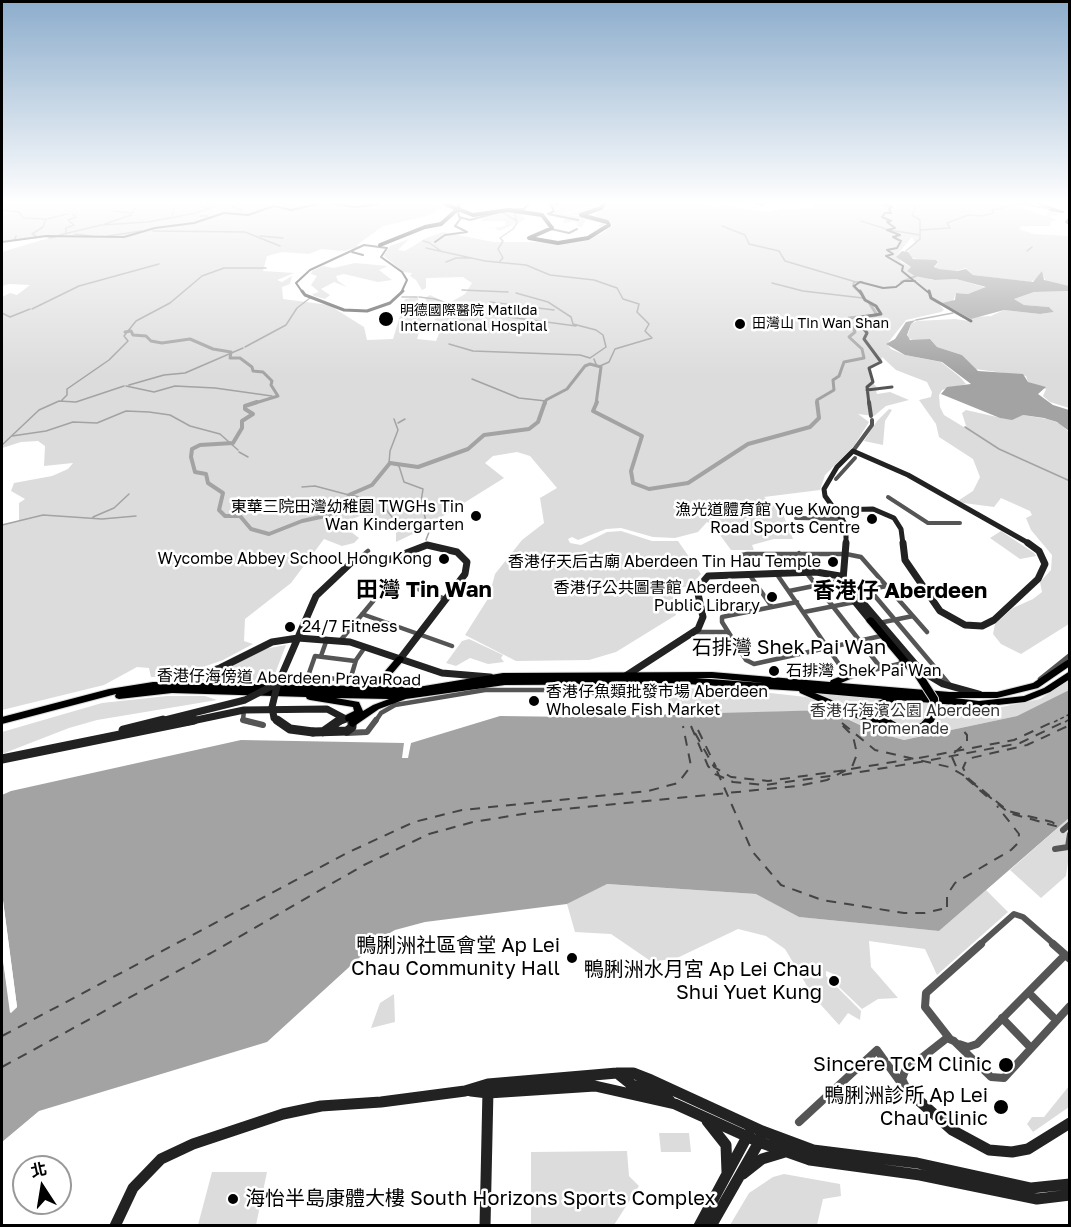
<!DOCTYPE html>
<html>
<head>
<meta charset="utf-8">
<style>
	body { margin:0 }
	#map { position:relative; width:1071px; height:1227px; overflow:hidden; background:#fff; font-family:"Golos Text","Noto Sans TC",sans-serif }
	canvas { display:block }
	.frame { position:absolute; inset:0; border:3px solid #000; pointer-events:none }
	.north { position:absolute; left:12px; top:1155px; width:60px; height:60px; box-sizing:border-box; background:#fff; border:2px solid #999; border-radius:50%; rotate:348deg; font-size:16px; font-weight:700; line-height:24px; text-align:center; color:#000 }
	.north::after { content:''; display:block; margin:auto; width:21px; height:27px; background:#000; clip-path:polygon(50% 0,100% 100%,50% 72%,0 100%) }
</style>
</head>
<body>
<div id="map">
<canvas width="1071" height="1227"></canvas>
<div class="frame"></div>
<div class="north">北</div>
</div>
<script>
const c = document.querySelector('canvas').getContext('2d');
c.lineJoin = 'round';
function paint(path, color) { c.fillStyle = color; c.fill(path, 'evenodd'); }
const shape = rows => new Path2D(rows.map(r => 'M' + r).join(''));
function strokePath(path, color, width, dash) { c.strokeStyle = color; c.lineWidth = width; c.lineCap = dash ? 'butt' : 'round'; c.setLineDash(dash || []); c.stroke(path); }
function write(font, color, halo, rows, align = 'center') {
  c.font = font + ' "Golos Text","Noto Sans TC",sans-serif'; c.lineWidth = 5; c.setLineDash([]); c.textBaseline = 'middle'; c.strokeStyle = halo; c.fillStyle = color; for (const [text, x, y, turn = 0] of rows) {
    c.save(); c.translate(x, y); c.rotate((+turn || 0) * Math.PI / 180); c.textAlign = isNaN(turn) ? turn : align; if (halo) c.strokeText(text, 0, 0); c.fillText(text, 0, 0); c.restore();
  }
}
paint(shape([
	[2,204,426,204,444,206,427,216,383,226,357,245,359,247,344,251,321,249,309,254,282,252,267,256,263,271,294,273,277,280,282,282,292,276,290,284,282,287,283,299,329,305,364,327,367,340,393,339,405,299,418,297,422,324,417,339,436,341,442,326,434,319,440,317,427,317,431,311,425,298,430,295,457,308,451,302,465,294,472,283,463,277,426,278,426,288,422,290,416,280,410,276,412,273,403,272,384,256,390,246,409,239,398,250,405,251,426,238,443,232,493,242,577,242,601,234,613,225,594,215,607,204,700,204,715,208,733,205,734,207,768,212,783,208,795,210,815,207,813,204,1009,204,1046,216,1049,210,1062,213,1049,211,1059,215,1049,216,1057,220,1051,221,1050,226,1022,226,1019,229,1034,234,1069,236,1069,286,1046,282,1041,271,1041,275,1031,282,973,275,966,268,955,271,938,269,935,267,938,263,937,260,923,260,909,257,908,252,915,242,912,237,897,255,901,262,912,268,907,271,932,280,956,279,987,288,968,294,956,293,953,301,939,304,944,310,941,312,906,320,887,344,891,349,905,355,941,362,960,377,966,384,942,390,939,395,940,407,944,415,967,429,962,413,966,410,1006,419,1023,415,1047,419,1059,423,1069,432,1069,624,1021,654,1001,644,993,634,995,624,1013,608,1033,599,1042,592,1040,582,1051,570,1052,555,1031,530,1026,518,1032,515,1030,511,1001,498,994,507,956,502,973,491,980,477,973,459,939,437,936,424,919,400,931,397,932,392,927,382,896,370,882,357,881,363,870,369,873,383,879,390,876,391,877,394,890,392,909,400,886,406,874,416,858,414,869,422,854,446,825,475,820,490,764,497,783,514,793,539,774,539,752,545,754,550,731,550,712,524,707,522,698,532,675,538,653,537,621,528,606,529,578,540,572,537,568,539,570,543,581,545,607,532,621,531,652,541,678,541,701,574,689,587,671,587,676,615,616,652,589,660,516,661,465,635,489,597,495,574,522,540,544,523,540,498,557,488,530,456,517,452,493,456,485,463,504,478,419,531,396,542,396,526,384,519,362,515,341,524,359,538,354,543,342,546,324,539,291,583,245,619,244,641,253,644,223,660,189,672,154,677,151,677,149,668,137,667,104,685,2,710,2,525,19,521,19,503,25,499,11,491,14,483,52,476,68,469,73,463,44,466,45,446,38,441,21,442,2,448,2,297,10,293,17,295,30,285,9,284,2,286,2,252,52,237,2,242],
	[560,204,594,205,563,213,568,214,601,204,578,215,568,215,579,216,605,222,605,224,598,227,602,222,586,220,582,227,579,227,575,221,563,223,565,219,549,215,560,208,572,207,564,206,555,209,555,205],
	[503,211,521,213,525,220,499,231,495,228,506,225,505,221,481,221,483,217],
	[355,263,388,266,379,270,392,280,378,282,344,274,336,276,338,281,347,287,334,282,321,289,330,295,325,299,314,296,312,294,319,292,311,285,317,276,311,274,312,271,323,266,333,268],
	[1069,291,1069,408,1050,402,1043,396,1046,389,1028,382,1026,376,975,369,962,355,937,347,930,339,916,341,907,338,911,324,917,321,955,319,969,321,974,317,991,316,1004,310,1040,314,1054,312,1049,307,1024,305,1014,299,1034,292],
	[889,409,892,410,885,421,883,445,864,441,877,421],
	[1001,531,1034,553,1036,556,1020,559,990,538],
	[469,639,503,655,501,658,504,662,488,664,470,658,456,666,446,663,462,641],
	[286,645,273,679,267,683,190,680,264,649],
	[1070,679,1069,690,1017,716,904,740,875,732,829,710,679,715,677,710,671,710,666,688,734,689,806,697,817,701,822,696,815,693,927,702,987,710,1040,699],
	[167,696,205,696,217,700,97,720,69,728,2,754,2,732,102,703],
	[1069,818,1069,855,1066,876,1041,898,1010,870],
	[606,884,757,894,799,917,939,931,986,890,1008,912,937,975,925,949,869,941,871,967,898,998,878,999,862,1009,839,987,841,977,826,971,826,976,861,1011,860,1020,848,1013,839,1025,813,996,785,949,766,936,738,929,677,958,652,962,611,934,575,932,567,904],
	[394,994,395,1022,371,1028,380,1003],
	[1069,1086,1069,1107,1033,1132,1027,1124,1032,1117,1044,1117],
	[659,1133,689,1133,691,1152,661,1152],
	[627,1151,629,1176,639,1186,614,1225,531,1225,531,1152],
	[212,1172,267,1172,256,1225,198,1225],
	[784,1174,840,1184,841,1196,823,1199,817,1225,730,1225,749,1193,773,1177]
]), '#dcdcdc');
paint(shape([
	[902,251,908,252,913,259,936,260,938,262,934,267,939,269,957,271,966,269,973,275,1033,282,1042,271,1044,280,1069,286,1069,291,1034,292,1014,299,1024,305,1049,307,1054,312,1040,314,1004,310,971,319,942,303,955,300,956,293,968,294,986,287,956,279,935,280,915,276,907,271,911,267,896,257],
	[916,320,911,324,907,335,910,340,930,339,937,347,962,355,978,371,1023,374,1028,382,1046,387,1038,394,1053,405,1069,410,1069,431,1057,422,1044,418,1023,415,1012,420,1000,418,941,394,947,387,971,384,942,362,905,355,886,344,895,339,906,322],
	[1069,690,1069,818,939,931,799,917,756,894,607,884,567,904,425,922,395,930,381,938,267,1042,39,1111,2,1142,2,953,10,1013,17,1007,2,893,2,795,11,791,241,740,404,743,402,758,408,758,411,743,500,716,575,717,828,710,875,732,904,740,1017,716]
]), '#a3a3a3');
paint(shape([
	[2,893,17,1007,11,1013,2,953,2,950,4,953,12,1010,14,1007,2,915]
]), '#fff');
strokePath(shape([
	[197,204,206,208],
	[226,204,241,210],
	[2,210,19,212,23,218,46,219,43,227,32,234,36,236],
	[113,211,132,213],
	[503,213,517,221],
	[172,215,175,204],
	[200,216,207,216],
	[47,219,67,214],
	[861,221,886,229],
	[105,224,131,215,138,204],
	[722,226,745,235,749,244,779,251,785,261,856,282],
	[513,229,517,223,515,213],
	[890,230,920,235],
	[920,230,950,228,947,223,968,215,983,216,993,213,992,210,1010,206,1023,204,1049,209],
	[153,231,245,232,280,246],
	[66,234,66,228,74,225,68,220,76,217,72,213],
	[75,234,91,236],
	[60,235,101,225,148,222,196,213,222,204],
	[108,236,141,231],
	[260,236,283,238],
	[49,238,55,237],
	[15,239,16,236],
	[423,241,430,243],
	[431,244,441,251],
	[426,248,485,261,526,265,550,275,594,280,617,288,623,299,639,304,637,312,649,324,645,331,652,338,615,349,609,362,600,366],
	[906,251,920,239,920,220,912,215,916,204],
	[1027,251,1032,247],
	[500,261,503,258,498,249,503,241,500,238,513,229],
	[446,262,456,258,472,258],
	[263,268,266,268],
	[772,283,803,291,863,298],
	[462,290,508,292],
	[402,297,417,297],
	[419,297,435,299,472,312,576,326],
	[490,302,554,310],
	[32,309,79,286,159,264],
	[2,313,10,317,30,309],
	[916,320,953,313],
	[449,344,473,351,580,355,590,358,606,347,603,335,596,330,573,324,571,317,548,302,516,293],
	[245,347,286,325,297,308,310,298],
	[594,359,596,364],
	[472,379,519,398,546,401],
	[129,385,164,375,185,373,243,348],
	[126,386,154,392,175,386,215,388,272,396],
	[62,400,67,395,67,389,109,360,128,341,124,336,136,321,170,303,202,276,224,268,262,268],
	[394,419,398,430,390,451,389,463,399,466,404,482,423,489,421,502,429,532,426,540],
	[398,423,405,419],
	[965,427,999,449,1070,481],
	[12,436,46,431,73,422,97,423,126,411,149,412,170,415,190,426,220,434,238,450],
	[2,445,39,410,59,401,76,402,124,386],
	[239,452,248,457],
	[302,487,315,486,349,495],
	[351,495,380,502,392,517,403,523,427,524],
	[93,517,114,508,129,494],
	[2,525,43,515,102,519,136,516]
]), '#a3a3a3', 1.5);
strokePath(shape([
	[901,282,916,276],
	[860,293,853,286,854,282,862,282]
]), '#a3a3a3', 2);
strokePath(shape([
	[859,291,862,294],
	[125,332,131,331,133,335,146,336,151,341,162,343,190,339,213,349,231,352,230,358,240,358,252,367,253,371,263,372,272,381,271,385,278,396,252,404],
	[545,404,546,400,567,389,585,366,590,364,601,367,596,404],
	[817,404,817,400,834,390,833,380,839,376,844,362,864,358,862,349,849,337,855,332,849,318,877,315,870,304]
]), '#a3a3a3', 3);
strokePath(shape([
	[257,402,245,406,245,409,253,414,242,421,242,428,233,443,200,445,192,449,191,457,195,472,206,474,208,483,223,493,219,510,225,516,240,516,251,529,269,534,302,521,339,513,346,508,349,495,372,485,390,463,418,467,468,449,484,435,529,429,538,422,545,402],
	[597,402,593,411,642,436,631,471,633,483,649,489,688,483,748,444,810,427,819,418,817,402]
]), '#a3a3a3', 4);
strokePath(shape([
	[1054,722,1070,714],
	[1065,722,1070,719]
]), '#444', 1.5, [4, 3]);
strokePath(shape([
	[842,723,875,750,949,767,963,775,1009,813,1059,827,1052,822,1008,811,969,779,963,768,967,759,1027,745,1070,725],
	[691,726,708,766,715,774,733,782,765,785,837,775],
	[698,730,716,767],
	[695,733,714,767,731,777,768,781,846,770],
	[954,753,967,742,967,735,961,728],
	[952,757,958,771],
	[919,758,1014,740,1057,720],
	[931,760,1020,743,1068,720],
	[851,769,911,759],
	[717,771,752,851,781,885,822,900,904,913,925,913,942,909],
	[842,775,926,761],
	[966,778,992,801],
	[947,907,947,895,955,883,1011,850,1018,843,1019,834,997,806],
	[2,1036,347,853,414,822,462,810,648,791,678,783,691,766,683,726],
	[2,1067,211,953,364,865,429,834,473,822,535,812,798,786,827,780,852,767,857,754,853,736,839,722]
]), '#444', 2, [10, 8]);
const primary = shape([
	[870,617,873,618,916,669,917,671,916,673,910,673,867,622,866,620,870,617],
	[400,656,403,657,404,659,403,661,386,681,374,686,418,687,503,673,712,672,830,682,831,680,852,672,855,673,856,675,855,677,841,683,950,692,997,692,1033,683,1070,658,1070,666,1038,688,997,698,955,698,979,701,1024,696,1044,688,1070,671,1070,679,1050,692,1025,702,979,707,897,700,896,701,884,705,882,709,888,718,902,726,913,726,921,723,928,715,931,714,934,715,935,718,934,721,927,729,913,734,888,732,800,693,799,691,687,684,505,685,406,699,379,709,353,727,350,726,349,723,349,721,346,721,345,718,346,715,354,711,353,707,310,700,307,699,306,697,172,693,119,699,116,698,115,696,116,694,2,724,2,717,109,689,153,682,360,686,361,684,380,677,397,657,400,656],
	[696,678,712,678,764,683,696,678],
	[815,693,883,699,878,701,874,709,880,720,815,693],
	[336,698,389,699,373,705,363,711,359,702,336,698]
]);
strokePath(primary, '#dbdbdb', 2);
strokePath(shape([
	[332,204,357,207,379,204],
	[759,204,763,205],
	[882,204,892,207,889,209,891,213,885,213,882,217,891,221,887,222,895,228,887,230,900,235,893,237,901,241,897,248,887,250,893,254,886,256,903,266,902,271,929,293],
	[1039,204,1063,212,1050,210],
	[458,205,461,204],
	[458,208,459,217,470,220,499,212],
	[502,210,524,209,529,204],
	[548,214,578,220],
	[548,214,554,211,551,205,558,204],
	[1070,217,1066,222,1070,224],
	[551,229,569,233,577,229],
	[2,242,46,236,124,237,155,228,194,223,224,213,248,215,274,206,291,210,318,204],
	[435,242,445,235,467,232,455,226,461,218],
	[352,252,363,255],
	[303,293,296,283,310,270,364,245,387,248,381,257,402,272,407,280,401,293],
	[861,293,854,286,860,282,883,288,896,287,904,281,915,281]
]), '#555', 2);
strokePath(shape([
	[302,291,305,295,344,310,367,311,390,303,403,291],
	[860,291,865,300,876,306,881,314,856,318,867,333,864,339,881,362,869,368,873,382,867,387,869,404],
	[929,291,931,298,971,321],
	[867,390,892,387]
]), '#555', 3);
strokePath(shape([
	[869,402,871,416],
	[853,451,872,425,872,420],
	[836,479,855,458],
	[888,497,928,523,960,523],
	[796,518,843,519]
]), '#555', 4);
strokePath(shape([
	[799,553,806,572,881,668],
	[360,558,368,551],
	[743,563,742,555,747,554,846,554,861,557,927,632],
	[776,573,843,670,852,675,903,663,901,661],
	[749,574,772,607],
	[409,586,446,599],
	[869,589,949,684],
	[789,591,839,581],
	[854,592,887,586],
	[797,602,722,617,722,622,746,660,754,664,881,636],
	[804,612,855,602],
	[362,614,452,646],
	[879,623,913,616],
	[695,632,728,632],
	[340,641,374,600],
	[321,656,327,639],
	[355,661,315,656,307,679,377,678],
	[351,677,356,660,365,647],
	[1040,679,1070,655],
	[244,710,243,720,249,722],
	[375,722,381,713,395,705,485,690,586,690,593,693]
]), '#555', 4.5);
strokePath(shape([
	[243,720,263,725],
	[347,733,367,732,376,720],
	[1063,830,1070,824],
	[1055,849,1068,847,1070,834],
	[979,945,1014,914,1023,917,1055,945]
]), '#555', 6);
strokePath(shape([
	[1053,944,1070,959],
	[1032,996,1053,1017],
	[1002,1018,1031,1048],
	[950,1039,925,1007,926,993,981,944],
	[959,1044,968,1047,977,1044,1065,955],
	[908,1091,902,1079,905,1071,947,1038,954,1041,991,1077,1004,1078,1070,1006],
	[799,1122,877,1050,903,1086]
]), '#555', 8);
strokePath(shape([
	[445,204,473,215,508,210,542,215,552,228,529,238,558,243,588,238,609,225,607,222,581,215,601,208,604,204],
	[380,245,425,227,441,224,459,208]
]), '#222', 4);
strokePath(shape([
	[837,510,873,509,894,518,901,529,903,544],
	[846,544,846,525,825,496,824,489,837,467,853,451,908,475,1030,544]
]), '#222', 5);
strokePath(shape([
	[903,543,905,560,940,611,965,625,982,626,994,620,1038,579,1045,564,1039,551,1028,543],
	[843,580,846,543],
	[839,582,870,620],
	[624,677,698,629,703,617,697,589,708,576,816,572,840,576,916,665,928,675,943,684,979,694],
	[161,685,220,668,272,642,298,638,350,642,442,673,490,677],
	[277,686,316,596,354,560,383,562,427,545,457,552,467,562,465,574,400,659],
	[187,722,244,710,327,709,344,718],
	[338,722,349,718,353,722]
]), '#222', 7);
strokePath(shape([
	[313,732,347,731,352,727,352,720],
	[323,732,340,720],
	[2,759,194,720]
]), '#222', 9);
strokePath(shape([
	[617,1073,632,1085,652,1090,670,1101],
	[471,1091,488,1093,595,1086,675,1104,759,1142,810,1160,920,1175,1037,1199,1070,1195],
	[908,1091,952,1130,989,1150,1012,1152,1028,1149,1070,1123],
	[707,1121,726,1145,727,1172],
	[743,1174,762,1159,785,1152],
	[115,1226,133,1188,161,1159,193,1144,283,1114,321,1106,381,1102,465,1091,488,1084,617,1073,633,1073,651,1080,762,1131,813,1150,917,1163,1031,1188,1070,1184],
	[485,1226,488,1090],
	[699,1226,749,1133],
	[711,1226,759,1142,762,1131]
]), '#222', 11);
paint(primary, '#000');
const primaryBridge = shape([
	[916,671,934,699,935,709,931,718]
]);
strokePath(primaryBridge, '#dbdbdb', 10, []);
strokePath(shape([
	[277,686,272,707,274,718,279,722],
	[157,722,245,700,272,686]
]), '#222', 7);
strokePath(shape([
	[277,720,290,729,313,732],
	[123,730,163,720]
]), '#222', 9);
strokePath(primaryBridge, '#000', 8);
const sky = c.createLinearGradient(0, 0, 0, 375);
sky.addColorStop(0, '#8cadcc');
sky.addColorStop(0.54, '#fff');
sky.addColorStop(1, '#ffffff00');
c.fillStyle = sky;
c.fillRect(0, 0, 1071, 375);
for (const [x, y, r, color] of [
	[386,319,8,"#000"],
	[740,324,6,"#000"],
	[476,516,6,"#000"],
	[872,519,6,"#000"],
	[444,559,6,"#000"],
	[833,562,6,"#000"],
	[772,597,6,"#000"],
	[290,627,6,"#000"],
	[774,671,6,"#000"],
	[534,701,6,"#000"],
	[572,958,6,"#000"],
	[834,981,6,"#000"],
	[1006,1065,8,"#000"],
	[1001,1107,8,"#000"],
	[233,1199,6,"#000"]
]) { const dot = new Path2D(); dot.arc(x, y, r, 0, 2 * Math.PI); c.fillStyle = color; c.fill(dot); strokePath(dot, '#fff', 2); }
write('14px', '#000', '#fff', [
	["明德國際醫院 Matilda",400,311],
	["International Hospital",400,327],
	["田灣山 Tin Wan Shan",752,324]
], 'left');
write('16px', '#000', '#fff', [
	["東華三院田灣幼稚園 TWGHs Tin",464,507],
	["Wan Kindergarten",464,525],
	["漁光道體育館 Yue Kwong",860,510],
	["Road Sports Centre",860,528],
	["Wycombe Abbey School Hong Kong",432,559],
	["香港仔天后古廟 Aberdeen Tin Hau Temple",821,562],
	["香港仔公共圖書館 Aberdeen",760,588],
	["Public Library",760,606],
	["24/7 Fitness",302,627,"left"],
	["石排灣 Shek Pai Wan",786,671,"left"],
	["香港仔魚類批發市場 Aberdeen",546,692,"left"],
	["Wholesale Fish Market",546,710,"left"]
], 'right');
write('16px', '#000', '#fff', [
	["香港仔海傍道 Aberdeen Praya Road",289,678,1]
]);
write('16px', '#333', '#fff', [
	["香港仔海濱公園 Aberdeen",905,711],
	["Promenade",905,729]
]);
write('20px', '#000', '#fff', [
	["石排灣 Shek Pai Wan",789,648]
]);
write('20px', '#000', '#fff', [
	["鴨脷洲社區會堂 Ap Lei",560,946],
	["Chau Community Hall",560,969],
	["鴨脷洲水月宮 Ap Lei Chau",822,970],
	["Shui Yuet Kung",822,993],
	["Sincere TCM Clinic",992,1065],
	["鴨脷洲診所 Ap Lei",988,1096],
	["Chau Clinic",988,1119],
	["海怡半島康體大樓 South Horizons Sports Complex",245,1199,"left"]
], 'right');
write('bold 22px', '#000', '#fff', [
	["田灣 Tin Wan",424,590],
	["香港仔 Aberdeen",900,591]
]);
</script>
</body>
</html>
